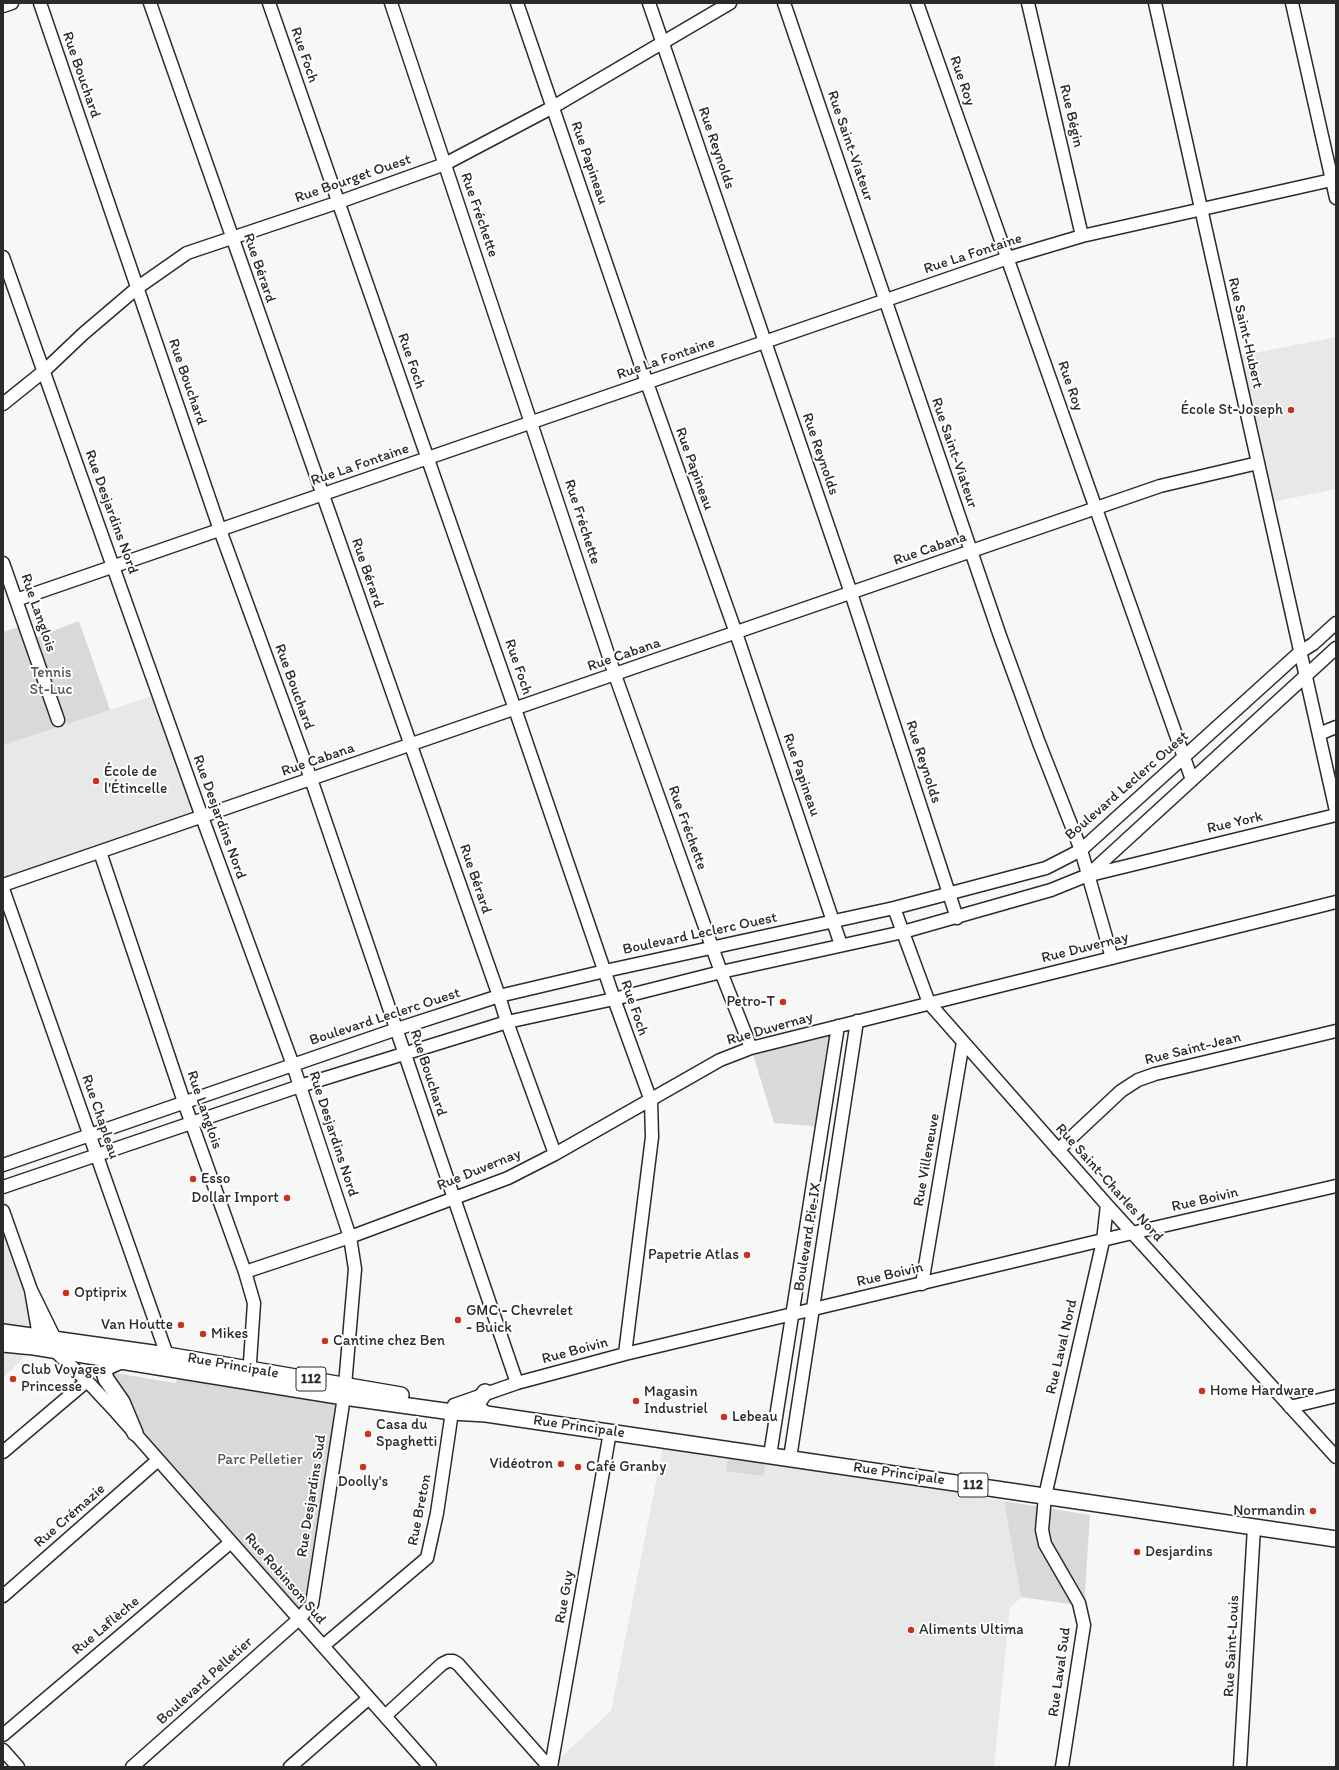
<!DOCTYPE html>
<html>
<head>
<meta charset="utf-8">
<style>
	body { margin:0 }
	#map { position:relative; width:1339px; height:1770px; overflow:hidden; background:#f7f7f7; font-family:Itim,sans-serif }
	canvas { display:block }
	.frame { position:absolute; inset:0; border:4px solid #2b2b2b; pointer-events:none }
</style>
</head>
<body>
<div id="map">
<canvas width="1339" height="1770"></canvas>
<div class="frame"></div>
</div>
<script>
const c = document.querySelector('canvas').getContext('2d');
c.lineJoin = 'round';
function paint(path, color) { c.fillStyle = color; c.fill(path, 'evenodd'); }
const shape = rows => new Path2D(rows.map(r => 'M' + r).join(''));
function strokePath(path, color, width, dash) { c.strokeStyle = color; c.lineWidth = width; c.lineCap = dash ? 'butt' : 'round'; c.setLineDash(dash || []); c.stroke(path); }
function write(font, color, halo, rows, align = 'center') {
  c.font = font + ' Itim,sans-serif'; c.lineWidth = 4; c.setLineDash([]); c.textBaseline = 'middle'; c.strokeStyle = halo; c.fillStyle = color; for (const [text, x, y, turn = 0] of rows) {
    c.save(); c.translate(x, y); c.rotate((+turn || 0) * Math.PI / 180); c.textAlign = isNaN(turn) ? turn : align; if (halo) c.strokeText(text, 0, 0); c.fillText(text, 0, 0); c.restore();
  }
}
paint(shape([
	[1336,337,1336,489,1267,503,1234,357],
	[158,694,202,817,3,885,3,745],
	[3,1211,31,1290,34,1347,3,1378],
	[663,1446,728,1456,727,1471,766,1460,1004,1501,1021,1597,1010,1608,994,1767,562,1767,557,1761,611,1711]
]), '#e8e8e8');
paint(shape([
	[79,621,110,710,3,745,3,632,26,625,32,639],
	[838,1026,822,1127,774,1123,751,1048],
	[109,1372,175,1383,182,1374,344,1397,312,1604,299,1619,118,1408],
	[728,1456,766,1460,763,1476,726,1471],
	[1004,1501,1090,1515,1084,1606,1021,1597]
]), '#d9d9d9');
const minor = shape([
	[40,3,220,530,311,779,517,1383],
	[150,3,499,996,507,1022,555,1154],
	[269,3,515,709,614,999,651,1101,652,1137,625,1354],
	[391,3,615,675,721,972,751,1048],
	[517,3,647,383,736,633,841,945],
	[649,3,851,593,957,918],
	[784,3,1000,636,1039,743,1081,850,1112,958],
	[917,3,1192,780],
	[1028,3,1082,236],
	[1155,3,1336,811],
	[1292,3,1336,198],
	[3,6,12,3],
	[3,257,202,817,293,1065,350,1237,355,1269,344,1397,312,1604,299,1619,132,1767],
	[3,404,44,371,83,334,137,288,187,253,339,202,445,164,553,107,730,3],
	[3,563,58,720],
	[16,600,1008,258,1082,236,1336,179],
	[1319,734,1336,727],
	[100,852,184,1102,245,1272,254,1303,249,1377],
	[1090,875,1336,815],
	[3,885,1160,486,1258,463],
	[3,889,167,1355],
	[894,908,929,1003,1107,1205,1336,1457],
	[1058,1150,1121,1091,1138,1080,1155,1074,1336,1031],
	[3,1165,397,1029,499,996,605,971,894,908,1046,868,1081,850,1300,652,1313,644,1336,623],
	[3,1187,300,1086,507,1022,614,999,721,972,903,932,1051,890,1088,875,1336,648],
	[3,1211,31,1290,55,1339,60,1345],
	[245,1272,350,1237,508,1178,555,1154,720,1060,751,1048,1336,902],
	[922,1284,963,1042],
	[31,1290,39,1336,87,1381,116,1412,430,1767],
	[1290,1407,1336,1396],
	[3,1452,87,1381],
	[770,1455,838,1026],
	[790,1458,857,1021],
	[3,1596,158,1460],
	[323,1646,427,1558,437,1513,452,1412,454,1405,517,1383,625,1354,1132,1233,1336,1186],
	[385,1716,442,1664,448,1661,453,1661,458,1664,549,1767],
	[3,1735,231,1542],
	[3,1750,18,1767],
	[290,1767,369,1698],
	[551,1767,610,1432],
	[1062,1767,1084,1625,1079,1603,1045,1544,1042,1530,1045,1496,1103,1241,1107,1205],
	[1240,1767,1254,1527]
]);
const major = shape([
	[3,1332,167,1355,401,1395],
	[3,1344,34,1347,344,1397,452,1412,486,1414,1336,1539],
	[121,1361,105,1368,104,1372,106,1379,122,1402,135,1433],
	[485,1392,479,1401,478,1406,480,1410,486,1414]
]);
strokePath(minor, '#2b2b2b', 15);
strokePath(major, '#2b2b2b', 18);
strokePath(minor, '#fff', 12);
strokePath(major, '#fff', 15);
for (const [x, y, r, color] of [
	[1291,410,4,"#c8321e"],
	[96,781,4,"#c8321e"],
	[783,1002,4,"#c8321e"],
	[193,1179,4,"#c8321e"],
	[287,1198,4,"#c8321e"],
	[747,1255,4,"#c8321e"],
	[66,1293,4,"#c8321e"],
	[458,1320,4,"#c8321e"],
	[181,1325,4,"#c8321e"],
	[203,1334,4,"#c8321e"],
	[325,1341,4,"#c8321e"],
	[13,1379,4,"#c8321e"],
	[1202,1391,4,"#c8321e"],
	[636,1401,4,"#c8321e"],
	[724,1417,4,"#c8321e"],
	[368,1434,4,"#c8321e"],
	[561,1464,4,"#c8321e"],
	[363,1467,4,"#c8321e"],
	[578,1467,4,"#c8321e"],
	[1313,1511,4,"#c8321e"],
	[1137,1552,4,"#c8321e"],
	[911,1630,4,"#c8321e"]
]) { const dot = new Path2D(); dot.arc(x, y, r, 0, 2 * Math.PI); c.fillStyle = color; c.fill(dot); strokePath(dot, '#fff', 1.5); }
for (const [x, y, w] of [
	[311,1379,30],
	[973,1485,30]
]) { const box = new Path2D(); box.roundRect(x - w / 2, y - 12, w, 24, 3); c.fillStyle = '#fff'; c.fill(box); strokePath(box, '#2b2b2b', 1); }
write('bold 14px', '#2b2b2b', null, [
	["112",311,1379],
	["112",973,1485]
]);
write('15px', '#2b2b2b', '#fff', [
	["Rue Foch",304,55,71],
	["Rue Bouchard",81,75,71],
	["Rue Roy",962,81,71],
	["Rue Bégin",1071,116,77],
	["Rue Saint-Viateur",850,146,71],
	["Rue Reynolds",716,148,71],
	["Rue Papineau",589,163,71],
	["Rue Bourget Ouest",353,179,-19],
	["Rue Fréchette",479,215,71],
	["Rue La Fontaine",973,254,-18],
	["Rue Bérard",259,268,71],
	["Rue Saint-Hubert",1245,333,77],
	["Rue La Fontaine",666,359,-19],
	["Rue Foch",411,361,71],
	["Rue Bouchard",187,382,71],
	["Rue Roy",1070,386,71],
	["Rue Saint-Viateur",954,453,71],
	["Rue Reynolds",820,454,71],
	["Rue La Fontaine",360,465,-19],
	["Rue Papineau",694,469,70],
	["Rue Desjardins Nord",111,512,70],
	["Rue Fréchette",582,522,72],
	["Rue Cabana",930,549,-19],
	["Rue Bérard",367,573,71],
	["Rue Langlois",38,613,71],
	["Rue Cabana",624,655,-19],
	["Rue Foch",518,667,71],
	["Rue Bouchard",294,687,70],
	["Rue Cabana",318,760,-19],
	["Rue Reynolds",923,762,72],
	["Rue Papineau",801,775,71],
	["Boulevard Leclerc Ouest",1127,786,-41],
	["Rue Desjardins Nord",219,817,70],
	["Rue York",1235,823,-13],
	["Rue Fréchette",687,828,70],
	["Rue Bérard",475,879,71],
	["Boulevard Leclerc Ouest",700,934,-12],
	["Rue Duvernay",1085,948,-14],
	["Rue Foch",634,1008,71],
	["Boulevard Leclerc Ouest",385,1017,-18],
	["Rue Duvernay",770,1029,-16],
	["Rue Saint-Jean",1193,1049,-14],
	["Rue Bouchard",428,1073,72],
	["Rue Langlois",204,1110,71],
	["Rue Chapleau",100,1117,71],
	["Rue Desjardins Nord",333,1134,72],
	["Rue Villeneuve",927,1160,-80],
	["Rue Duvernay",479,1170,-22],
	["Rue Saint-Charles Nord",1109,1183,48],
	["Rue Boivin",1205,1200,-13],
	["Boulevard Pie-IX",808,1237,-81],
	["Rue Boivin",890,1275,-13],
	["Rue Laval Nord",1062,1347,-77],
	["Rue Boivin",575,1351,-15],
	["Rue Principale",233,1366,10],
	["Rue Principale",579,1427,8],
	["Rue Principale",899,1474,8],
	["Rue Desjardins Sud",312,1496,-81],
	["Rue Breton",420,1510,-79],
	["Rue Crémazie",70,1516,-41],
	["Rue Robinson Sud",285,1579,49],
	["Rue Guy",565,1597,-80],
	["Rue Laflèche",106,1626,-40],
	["Rue Saint-Louis",1232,1646,-87],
	["Rue Laval Sud",1060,1672,-82],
	["Boulevard Pelletier",205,1681,-42]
]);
write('15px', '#2b2b2b', '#fff', [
	["École St-Joseph",1283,410,"right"],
	["École de",104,772],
	["l'Étincelle",104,789],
	["Petro-T",775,1002,"right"],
	["Esso",201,1179],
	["Dollar Import",279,1198,"right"],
	["Papetrie Atlas",739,1255,"right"],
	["Optiprix",74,1293],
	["GMC - Chevrelet",466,1311],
	["- Buick",466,1328],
	["Van Houtte",173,1325,"right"],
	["Mikes",211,1334],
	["Cantine chez Ben",333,1341],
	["Club Voyages",21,1370],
	["Princesse",21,1387],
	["Home Hardware",1210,1391],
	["Magasin",644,1392],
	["Industriel",644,1409],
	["Lebeau",732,1417],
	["Casa du",376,1425],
	["Spaghetti",376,1442],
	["Vidéotron",553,1464,"right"],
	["Café Granby",586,1467],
	["Doolly's",363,1482,"center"],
	["Normandin",1305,1511,"right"],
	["Desjardins",1145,1552],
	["Aliments Ultima",919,1630]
], 'left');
write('15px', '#565656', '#fff', [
	["Tennis",51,673],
	["St-Luc",51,690],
	["Parc Pelletier",260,1460]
]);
</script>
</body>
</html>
